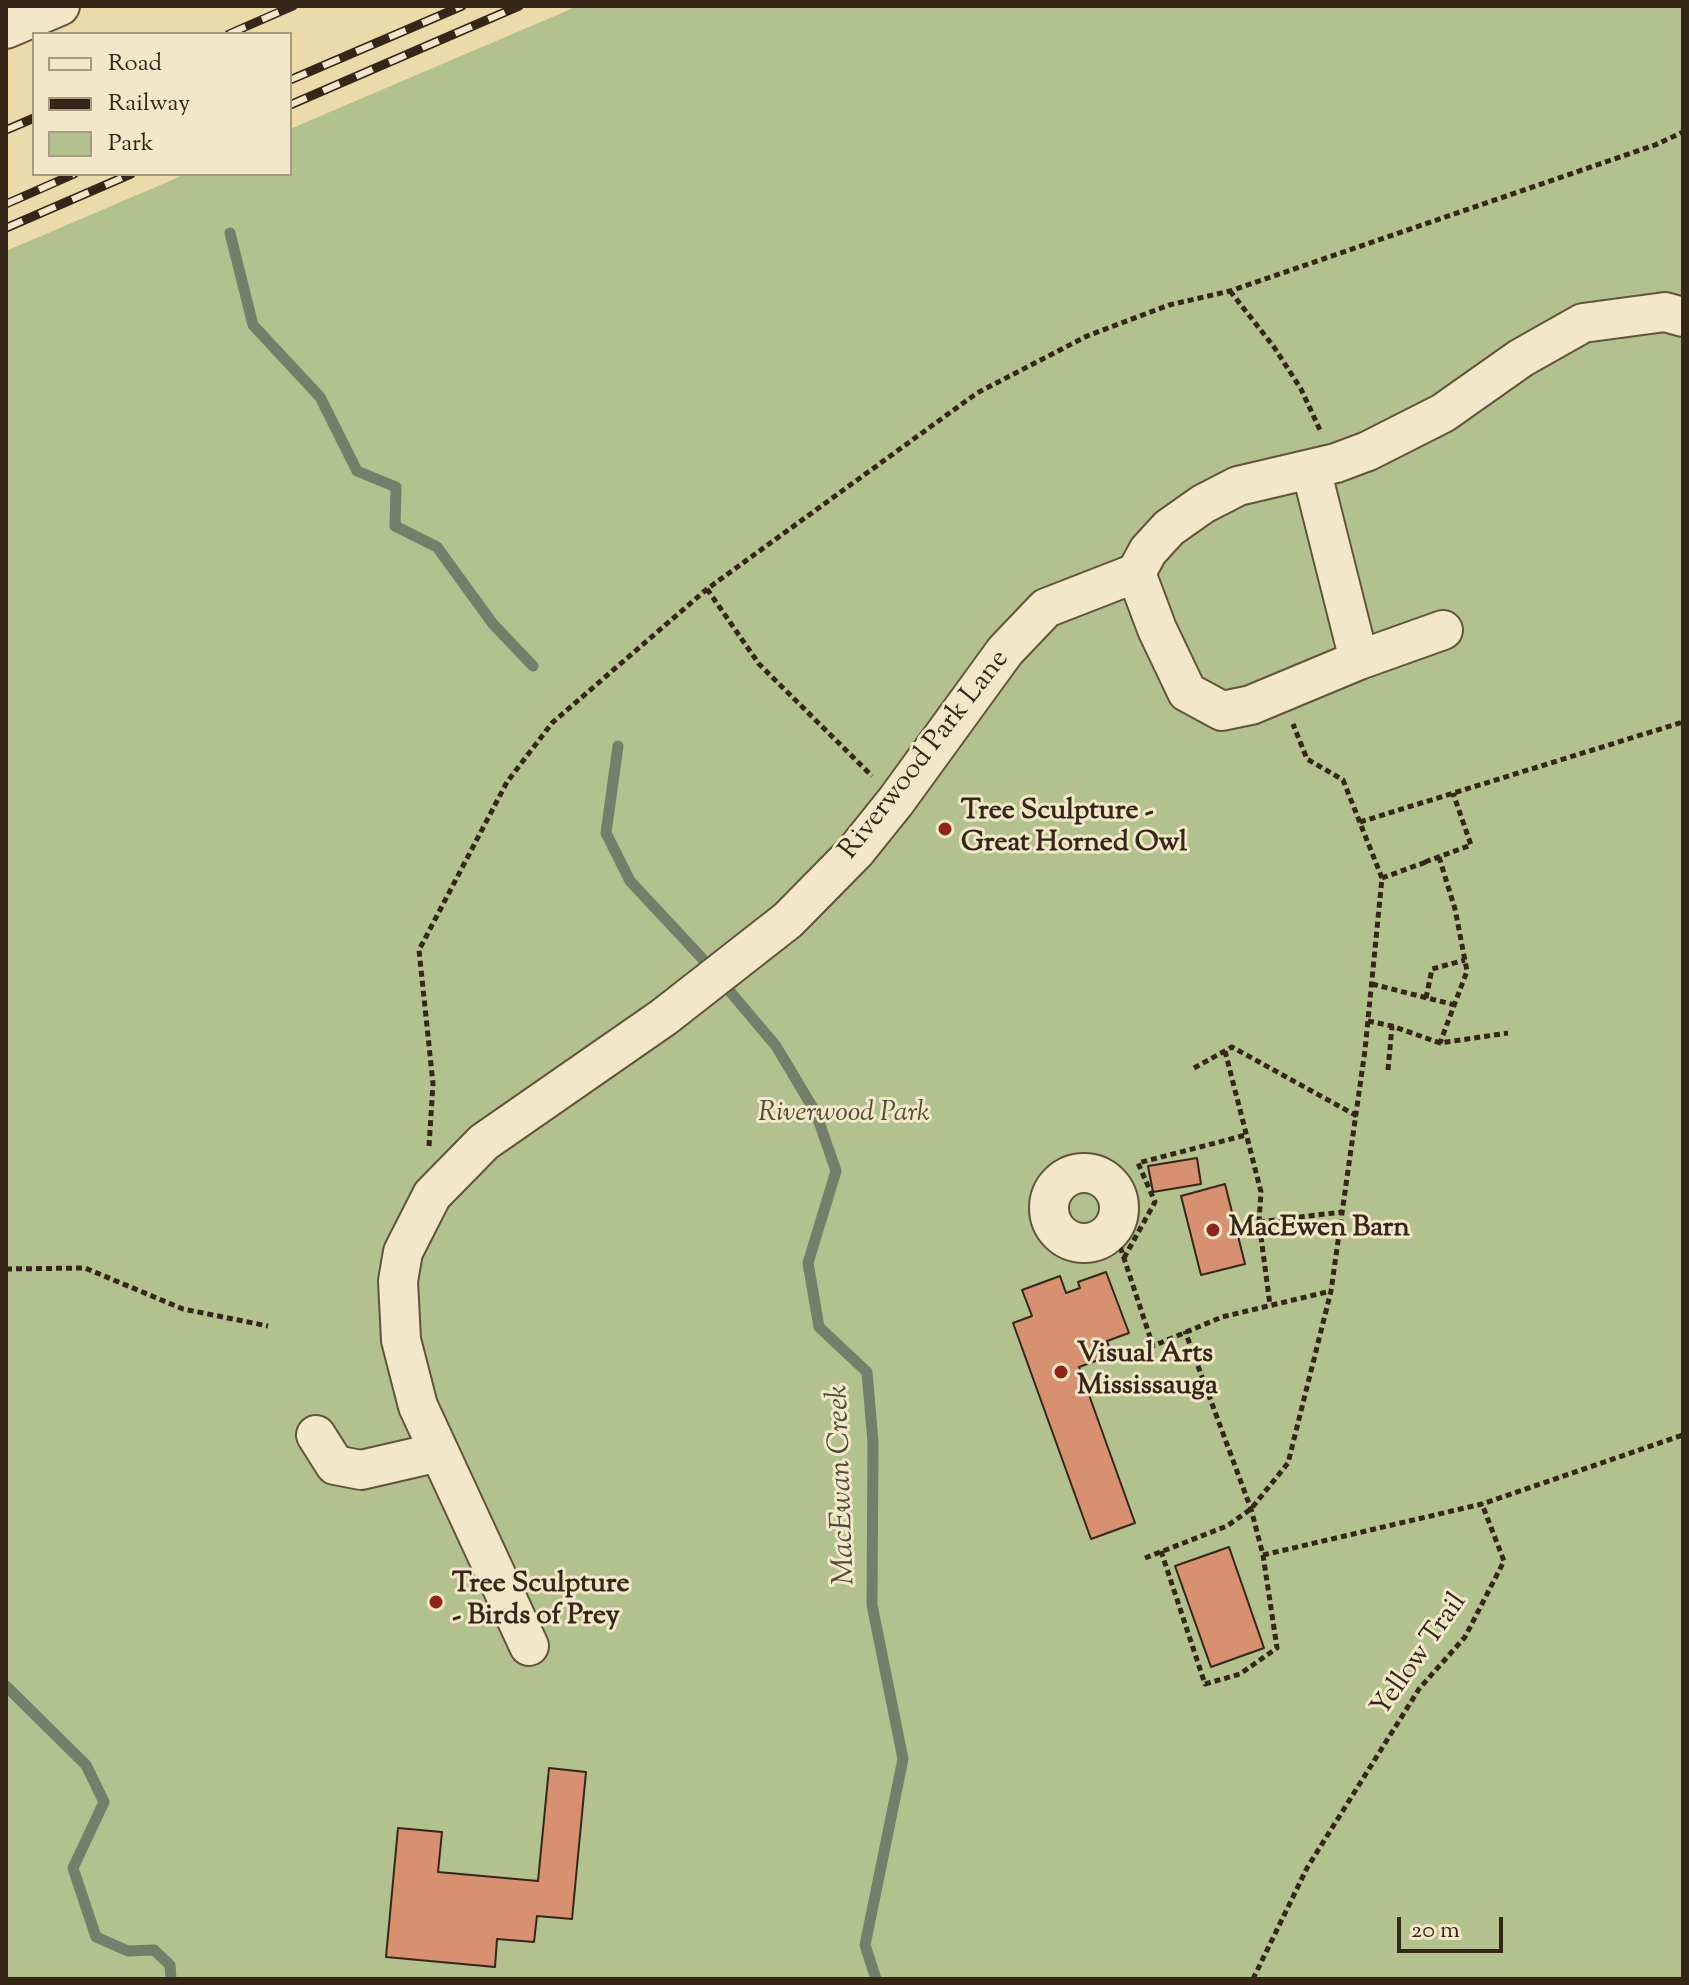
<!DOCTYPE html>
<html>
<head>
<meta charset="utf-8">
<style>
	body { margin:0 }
	#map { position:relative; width:1689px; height:1985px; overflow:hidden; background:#ebdaaa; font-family:"Sorts Mill Goudy",serif }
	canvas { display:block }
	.frame { position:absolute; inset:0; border:8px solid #352618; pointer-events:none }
	.legend { position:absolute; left:32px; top:32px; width:260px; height:144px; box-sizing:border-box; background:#f2e7c8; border:2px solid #a69a82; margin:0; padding:10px 14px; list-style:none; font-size:24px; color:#352618 }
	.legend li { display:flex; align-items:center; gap:16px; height:40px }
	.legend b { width:40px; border:2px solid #a69a82 }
	.scale { position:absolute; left:1397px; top:1917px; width:106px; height:36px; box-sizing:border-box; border:4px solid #352618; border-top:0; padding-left:10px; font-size:24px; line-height:28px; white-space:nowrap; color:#352618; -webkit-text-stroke:6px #f2e7c8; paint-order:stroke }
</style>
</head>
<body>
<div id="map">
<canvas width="1689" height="1985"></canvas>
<div class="frame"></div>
<ul class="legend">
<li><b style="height:10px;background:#f2e7c8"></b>Road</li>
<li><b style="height:10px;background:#352618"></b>Railway</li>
<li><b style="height:22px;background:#b2c18d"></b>Park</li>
</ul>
<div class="scale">20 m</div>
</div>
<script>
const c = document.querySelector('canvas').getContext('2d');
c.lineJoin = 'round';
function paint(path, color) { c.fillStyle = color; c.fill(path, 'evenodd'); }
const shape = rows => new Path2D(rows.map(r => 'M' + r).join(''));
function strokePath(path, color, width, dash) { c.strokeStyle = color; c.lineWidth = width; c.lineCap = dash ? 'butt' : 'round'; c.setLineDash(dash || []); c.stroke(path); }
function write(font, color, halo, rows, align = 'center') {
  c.font = font + ' "Sorts Mill Goudy",serif'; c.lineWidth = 6; c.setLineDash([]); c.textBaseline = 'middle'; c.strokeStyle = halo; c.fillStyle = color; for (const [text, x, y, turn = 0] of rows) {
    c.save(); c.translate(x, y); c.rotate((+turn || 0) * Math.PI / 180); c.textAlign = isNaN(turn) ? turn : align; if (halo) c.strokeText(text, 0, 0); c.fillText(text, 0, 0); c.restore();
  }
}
paint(shape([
	[578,6,1683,6,1683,1979,6,1979,6,251,186,174,290,174,290,129]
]), '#b2c18d');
strokePath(shape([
	[230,233,253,325,320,397,357,471,396,487,395,526,437,547,493,624,533,666],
	[618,746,606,833,630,881,700,956,776,1046,816,1113,836,1171,808,1263,819,1327,867,1372,873,1442,872,1605,903,1759,865,1945,876,1979],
	[6,1686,86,1765,104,1802,73,1868,96,1937,128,1951,154,1950,170,1965,171,1979]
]), '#717f6b', 11);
const building = shape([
	[1197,1158,1201,1184,1153,1192,1148,1166,1197,1158],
	[1225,1184,1245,1264,1201,1275,1181,1196,1225,1184],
	[1106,1272,1129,1333,1107,1341,1112,1355,1079,1367,1135,1523,1091,1539,1013,1323,1032,1316,1022,1290,1060,1276,1066,1293,1080,1288,1078,1282,1106,1272],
	[1229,1547,1264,1648,1211,1667,1175,1566,1229,1547],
	[549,1768,586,1772,572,1919,537,1916,534,1942,497,1939,495,1967,386,1957,398,1828,442,1832,438,1872,538,1881,549,1768]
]);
paint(building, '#d79070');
strokePath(building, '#352618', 2);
const minor = shape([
	[6,29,60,6],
	[1311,469,1359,660],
	[1136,573,1157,629,1187,692,1222,711,1251,705,1359,660,1443,630],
	'1049 1208a35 35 0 1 1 70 0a35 35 0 1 1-70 0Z',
	[316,1435,335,1465,361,1470,439,1452],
	[529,1646,418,1406,401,1340,398,1281,403,1252,432,1195,484,1142,664,1017,788,920,855,852,896,801,1005,651,1046,608,1136,573,1148,551,1169,528,1203,504,1238,486,1336,463,1368,451,1443,413,1521,358,1583,323,1665,312,1683,317]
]);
strokePath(minor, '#62533c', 42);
strokePath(shape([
	[1230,291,1274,347,1301,389,1320,430],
	[707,589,759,664,872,776],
	[1360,822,1683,722],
	[1439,857,1455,909,1467,971,1440,1043],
	[1425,862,1471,845,1453,793],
	[1382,878,1426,862],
	[1372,984,1455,1005],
	[1426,998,1432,969,1465,960],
	[1368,1021,1392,1026,1440,1043,1508,1033],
	[1225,1051,1261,1192,1259,1222,1270,1305],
	[1194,1068,1232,1047,1357,1116],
	[1388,1070,1392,1026],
	[429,1146,433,1084,419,950,507,782,552,723,707,589,977,393,1087,336,1169,305,1230,291,1655,145,1683,132],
	[1259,1222,1342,1212],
	[1114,1228,1153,1346,1222,1317,1331,1291],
	[1124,1258,1155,1202,1138,1163,1246,1135],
	[6,1269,85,1268,183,1309,268,1326],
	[1161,1551,1205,1684,1240,1674,1277,1648,1263,1555,1251,1509,1185,1331],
	[1263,1555,1482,1504,1683,1435],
	[1145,1558,1227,1526,1251,1509,1288,1463,1331,1291,1365,1050,1382,878,1343,780,1307,759,1293,724],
	[1253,1979,1307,1868,1419,1689,1465,1637,1504,1561,1482,1504]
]), '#352618', 5, [6, 4]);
strokePath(minor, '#f2e7c8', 38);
const rail = shape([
	[229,34,293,6],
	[290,80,462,6],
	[290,105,519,6],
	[6,130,34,118],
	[6,204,74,174],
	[6,228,131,174]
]);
strokePath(rail, '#352618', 9);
strokePath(rail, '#f2e7c8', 6, [18]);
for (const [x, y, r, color] of [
	[945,829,8,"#8f2418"],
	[1213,1230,8,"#8f2418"],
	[1061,1372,8,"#8f2418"],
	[436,1602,8,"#8f2418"]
]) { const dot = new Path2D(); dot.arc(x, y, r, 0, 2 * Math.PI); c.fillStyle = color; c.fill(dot); strokePath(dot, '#f2e7c8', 3); }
write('28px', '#352618', '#f2e7c8', [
	["Riverwood Park Lane",926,756,-52],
	["Yellow Trail",1421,1656,-55]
]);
write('bold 28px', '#352618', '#f2e7c8', [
	["Tree Sculpture -",961,813],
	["Great Horned Owl",961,845],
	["MacEwen Barn",1229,1230],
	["Visual Arts",1077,1356],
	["Mississauga",1077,1388],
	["Tree Sculpture",452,1586],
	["- Birds of Prey",452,1618]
], 'left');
write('italic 28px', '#544d35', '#f2e7c8', [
	["Riverwood Park",844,1115]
]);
write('italic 30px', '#4e4b3b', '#f2e7c8', [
	["MacEwan Creek",844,1485,-92]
]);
</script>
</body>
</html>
